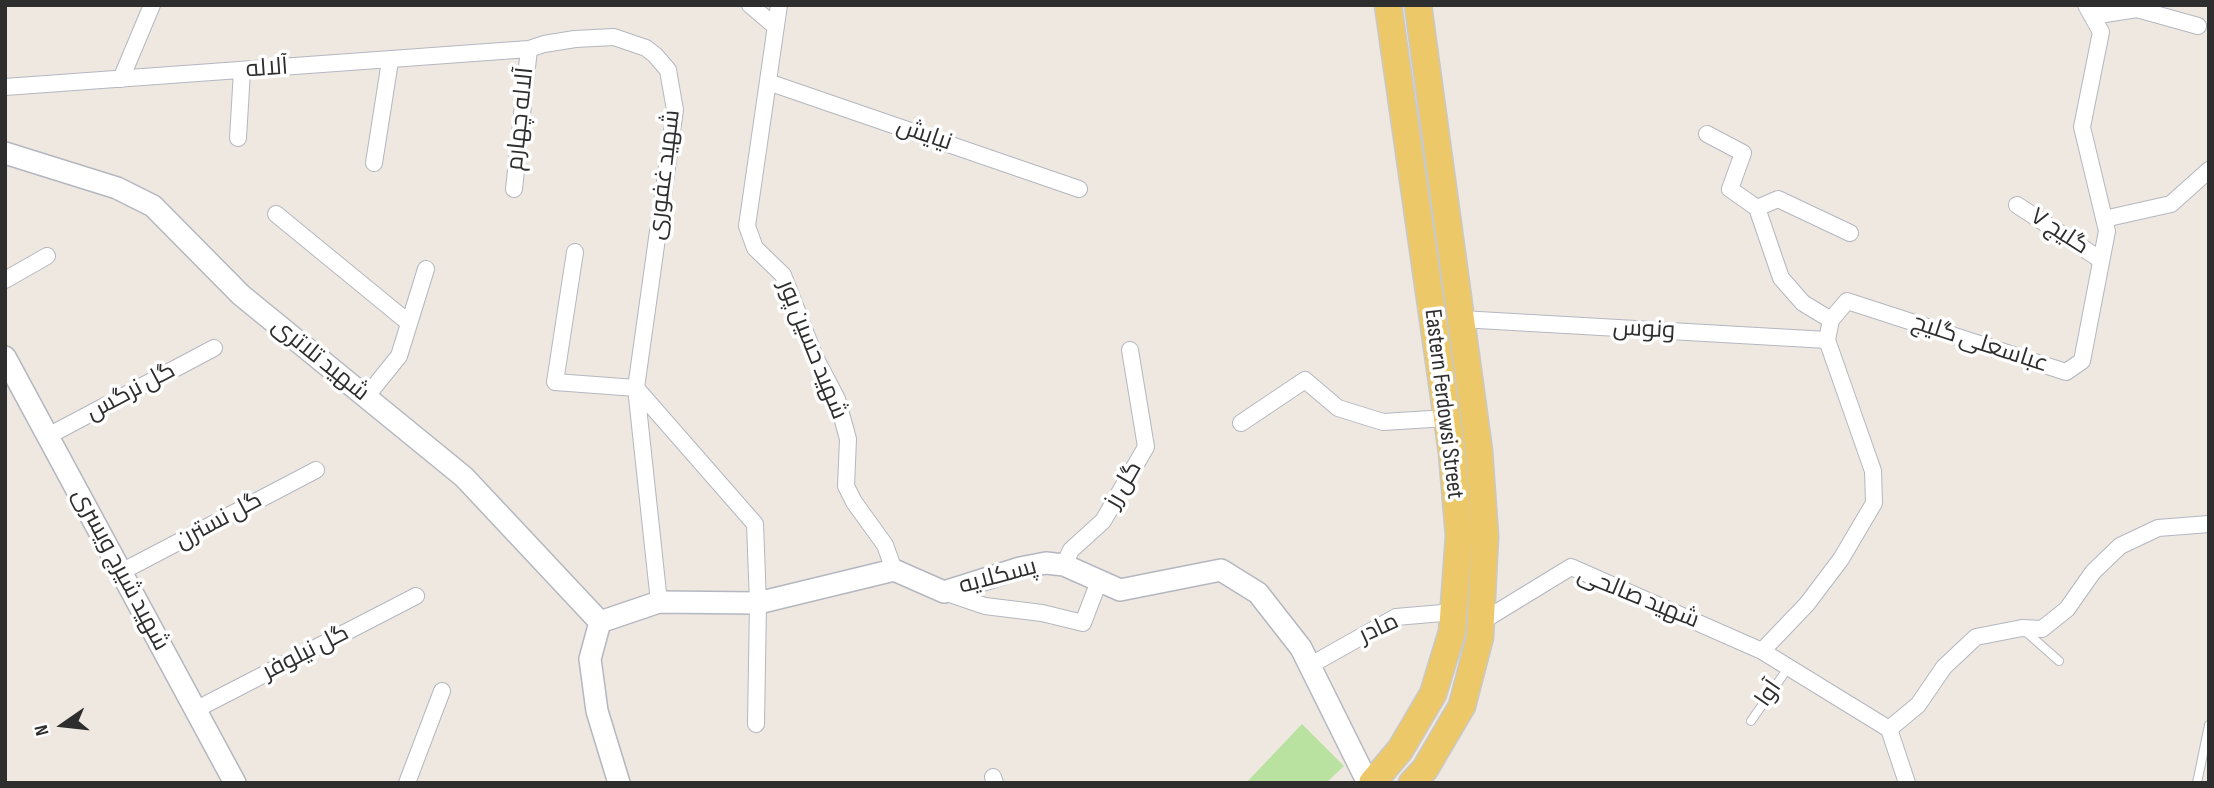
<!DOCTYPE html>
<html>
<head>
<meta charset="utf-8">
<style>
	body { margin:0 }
	#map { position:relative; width:2214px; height:788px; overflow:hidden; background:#eee8e1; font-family:"Sofia Sans Condensed",sans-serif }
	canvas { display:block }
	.frame { position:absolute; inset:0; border:7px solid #2e2e2e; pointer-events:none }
	.north { position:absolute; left:28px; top:690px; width:70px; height:70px; -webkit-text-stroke:5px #fff; paint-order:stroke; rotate:256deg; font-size:19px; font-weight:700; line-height:28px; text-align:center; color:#2e2e2e }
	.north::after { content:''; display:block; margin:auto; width:24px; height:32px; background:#2e2e2e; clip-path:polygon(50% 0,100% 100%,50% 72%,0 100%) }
</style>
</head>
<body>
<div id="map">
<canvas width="2214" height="788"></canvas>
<div class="frame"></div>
<div class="north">N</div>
</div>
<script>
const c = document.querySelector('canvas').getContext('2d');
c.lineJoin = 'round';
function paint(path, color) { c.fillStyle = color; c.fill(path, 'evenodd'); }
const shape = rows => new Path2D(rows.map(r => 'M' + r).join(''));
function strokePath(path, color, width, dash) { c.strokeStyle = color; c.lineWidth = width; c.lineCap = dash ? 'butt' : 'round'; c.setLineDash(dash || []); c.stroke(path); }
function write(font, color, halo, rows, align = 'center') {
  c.font = font + ' "Sofia Sans Condensed",Cairo,sans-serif'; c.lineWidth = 7; c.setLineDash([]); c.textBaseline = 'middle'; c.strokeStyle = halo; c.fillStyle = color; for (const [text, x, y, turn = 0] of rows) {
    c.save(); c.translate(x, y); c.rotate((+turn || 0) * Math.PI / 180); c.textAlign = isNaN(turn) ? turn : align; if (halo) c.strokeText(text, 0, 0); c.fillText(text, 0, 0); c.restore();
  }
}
paint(shape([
	[1302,724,1344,766,1326,783,1246,783]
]), '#b9e2a0');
const service = shape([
	[2024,630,2059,661],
	[1751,721,1788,668],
	[2197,783,2209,725]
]);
const minor = shape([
	[750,5,776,27],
	[779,5,747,226,755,248,783,275,815,357,837,399,848,439,846,486,854,502,885,545,894,570],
	[2092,16,2137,9,2198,26],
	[121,79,152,5],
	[768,82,1079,189],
	[5,87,529,49,544,44,575,39,614,37,646,48,655,55,668,70,675,110,636,388,659,602],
	[1707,134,1743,153,1730,189,1757,208,1781,278,1803,303,1831,320],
	[238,138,242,71],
	[374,163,390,61],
	[514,189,529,49],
	[2017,205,2101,260],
	[1757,208,1778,199,1850,233],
	[276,214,409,323],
	[2104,219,2171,204,2209,170],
	[575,252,555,382,636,388,755,524,758,603,756,724],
	[5,280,47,256],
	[1461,319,1827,340],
	[366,397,399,356,426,269],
	[1241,423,1305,380,1338,408,1383,422,1447,418],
	[48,436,214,348],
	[1064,565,1071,550,1103,521,1146,447,1130,350],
	[121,572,316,470],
	[944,592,985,606,1042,613,1083,623,1099,581],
	[1481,622,1571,567,1762,651,1889,729,1907,783],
	[1762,651,1807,604,1841,559,1874,503,1873,471,1827,340,1831,320,1847,301,2066,372,2082,361,2107,231,2082,127,2101,32,2086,5],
	[1309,666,1396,617,1454,612],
	[195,710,416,596],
	[1889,729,1918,705,1944,667,1976,637,2022,628,2042,629,2067,609,2093,572,2120,546,2158,528,2209,524],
	[993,777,995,783],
	[407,783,442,691]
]);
const tertiary = shape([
	[5,153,117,188,153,206,241,295,464,477,600,622],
	[5,357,235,783],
	[600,622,659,602,758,603,894,570,944,592,1020,568,1046,563,1064,565,1120,590,1221,570,1258,593,1301,648,1368,783],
	[600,622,590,659,597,711,619,783]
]);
const primary = shape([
	[1372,783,1400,750,1433,694,1452,632,1459,536,1452,453,1388,5],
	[1412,783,1425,769,1462,706,1480,637,1485,536,1479,451,1418,5]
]);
strokePath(service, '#b4b7c0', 10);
strokePath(minor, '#b4b7c0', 18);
strokePath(tertiary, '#b4b7c0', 24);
strokePath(primary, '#c9c9c9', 29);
strokePath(service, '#fff', 8);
strokePath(minor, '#fff', 16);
strokePath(tertiary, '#fff', 21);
strokePath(primary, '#ecc868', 26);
write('24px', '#2e2e2e', '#fff', [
	["آلاله",267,69,-4],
	["آلاله چهارم",521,119,-84],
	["نیایش",924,135,19],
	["شهید غفوری",665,175,-83],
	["گلیج ۷",2059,232,33],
	["ونوس",1644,330,3],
	["عباسعلی گلیج",1980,344,18],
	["شهید حسین پور",812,350,68],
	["شهید تلاتری",320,360,39],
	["گل نرگس",131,392,-28],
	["Eastern Ferdowsi Street",1443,404,83],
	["گل رز",1124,485,-60],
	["گل نسترن",219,521,-28],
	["شهید شیرج ویسری",120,570,62],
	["پسکلایه",998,577,-15],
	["شهید صالحی",1638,598,22],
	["مادر",1379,629,-25],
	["گل نیلوفر",306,653,-27],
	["آوا",1769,694,-55]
]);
</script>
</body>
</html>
